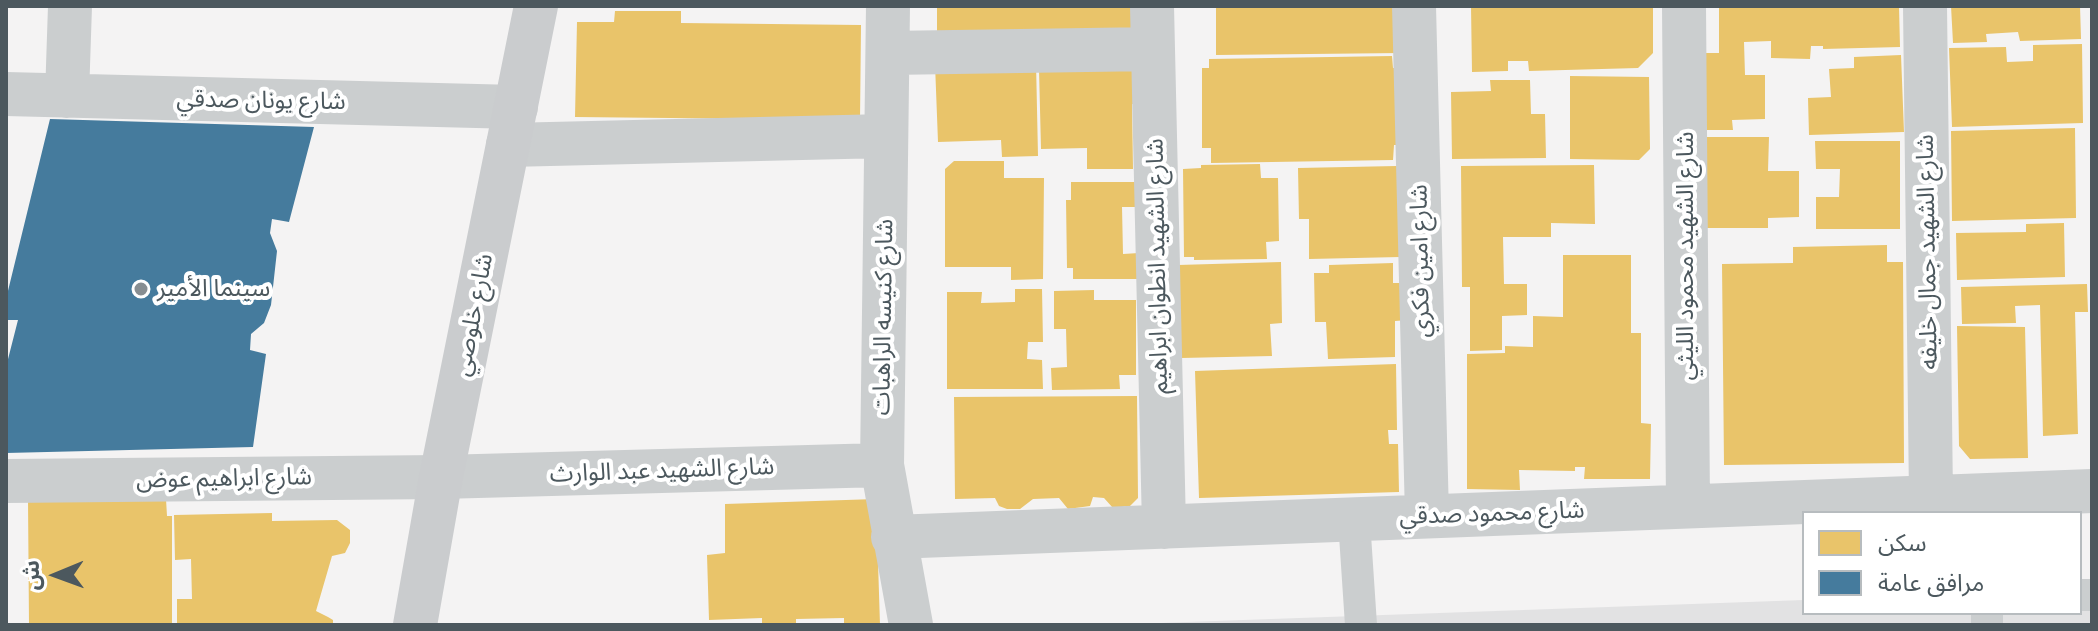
<!DOCTYPE html>
<html>
<head>
<meta charset="utf-8">
<style>
	body { margin:0 }
	#map { position:relative; width:2098px; height:631px; overflow:hidden; background:#f4f3f3; font-family:"Fira Sans Condensed","Noto Sans Arabic",sans-serif }
	canvas { display:block }
	.frame { position:absolute; inset:0; border:8px solid #4c585e; pointer-events:none }
	.legend { position:absolute; left:1802px; top:511px; width:280px; height:104px; box-sizing:border-box; background:#fff; border:2px solid #b7bcbf; margin:0; padding:10px 14px; list-style:none; font-size:24px; color:#4c585e }
	.legend li { display:flex; align-items:center; gap:16px; height:40px }
	.legend b { width:40px; border:2px solid #b7bcbf }
	.north { position:absolute; left:16px; top:535px; width:80px; height:80px; -webkit-text-stroke:6px #fff; paint-order:stroke; rotate:269deg; font-size:22px; font-weight:700; line-height:32px; text-align:center; color:#4c585e }
	.north::after { content:''; display:block; margin:auto; width:28px; height:36px; background:#4c585e; clip-path:polygon(50% 0,100% 100%,50% 72%,0 100%) }
</style>
</head>
<body>
<div id="map">
<canvas width="2098" height="631"></canvas>
<div class="frame"></div>
<ul class="legend">
<li><b style="height:22px;background:#e9c46a"></b>سكن</li>
<li><b style="height:22px;background:#457b9d"></b>مرافق عامة</li>
</ul>
<div class="north">ش</div>
</div>
<script>
const c = document.querySelector('canvas').getContext('2d');
c.lineJoin = 'round';
function paint(path, color) { c.fillStyle = color; c.fill(path, 'evenodd'); }
const shape = rows => new Path2D(rows.map(r => 'M' + r).join(''));
function strokePath(path, color, width, dash) { c.strokeStyle = color; c.lineWidth = width; c.lineCap = dash ? 'butt' : 'round'; c.setLineDash(dash || []); c.stroke(path); }
function write(font, color, halo, rows, align = 'center') {
  c.font = font + ' "Fira Sans Condensed","Noto Sans Arabic",sans-serif'; c.lineWidth = 8; c.setLineDash([]); c.textBaseline = 'middle'; c.strokeStyle = halo; c.fillStyle = color; for (const [text, x, y, turn = 0] of rows) {
    c.save(); c.translate(x, y); c.rotate((+turn || 0) * Math.PI / 180); c.textAlign = isNaN(turn) ? turn : align; if (halo) c.strokeText(text, 0, 0); c.fillText(text, 0, 0); c.restore();
  }
}
paint(shape([
	[2080,590,2092,590,2092,625,1103,625,1804,600,1804,613,2080,613]
]), '#e2e2e3');
paint(shape([
	[937,6,1139,6,1139,35,937,32],
	[1216,6,1402,6,1402,53,1216,55],
	[1471,6,1653,6,1653,53,1638,68,1529,71,1528,61,1508,61,1508,71,1472,72],
	[1719,6,1899,6,1900,47,1823,49,1823,46,1811,46,1810,59,1771,58,1771,41,1744,42,1745,75,1765,75,1765,119,1732,120,1733,130,1694,130,1694,53,1719,53],
	[1951,6,2080,6,2081,39,2020,41,2018,32,1986,34,1987,42,1953,43],
	[615,11,681,11,681,23,861,25,860,120,575,117,577,22,614,22],
	[2082,44,2083,123,1952,127,1949,48,2006,47,2007,62,2033,61,2033,45],
	[1901,55,1904,132,1809,135,1808,98,1831,97,1829,69,1854,68,1854,57],
	[1392,56,1393,68,1405,68,1405,145,1394,145,1393,160,1211,163,1211,148,1202,148,1202,68,1209,68,1209,59],
	[1036,62,1038,156,1002,157,1001,140,938,142,935,64],
	[1141,67,1142,104,1132,104,1133,169,1087,169,1087,148,1041,149,1039,69],
	[1570,76,1649,77,1650,149,1639,160,1570,159],
	[1490,80,1530,80,1531,114,1545,114,1546,158,1452,159,1451,92,1491,91],
	[2075,128,2076,218,1952,221,1951,131],
	[1694,137,1769,137,1768,171,1799,171,1799,217,1768,218,1768,228,1694,228],
	[1815,141,1900,141,1900,229,1816,229,1816,197,1839,197,1840,169,1816,169],
	[954,161,1004,161,1004,178,1044,178,1043,279,1011,280,1011,267,945,267,945,169],
	[1260,164,1261,178,1278,178,1279,241,1266,242,1267,259,1194,260,1194,257,1184,257,1183,169,1201,168,1201,165],
	[1594,165,1595,224,1551,223,1551,237,1503,237,1504,284,1527,284,1527,315,1502,316,1502,350,1470,351,1470,287,1462,287,1461,166],
	[1397,166,1400,257,1309,259,1309,219,1299,219,1298,168],
	[1071,182,1139,182,1139,207,1122,207,1123,254,1139,253,1140,279,1073,279,1073,268,1067,268,1066,200,1071,200],
	[2064,223,2065,277,1957,280,1956,233,2026,232,2026,224],
	[1887,245,1887,262,1903,262,1904,463,1724,465,1722,264,1793,263,1793,247],
	[1563,255,1631,255,1631,333,1641,333,1641,423,1651,424,1650,479,1584,479,1585,467,1575,467,1575,471,1519,470,1520,490,1467,489,1467,354,1505,353,1505,346,1533,347,1533,316,1563,317],
	[1281,262,1282,323,1270,324,1272,356,1181,358,1178,265],
	[1393,263,1393,283,1406,283,1408,320,1395,321,1395,357,1328,359,1326,322,1315,322,1314,273,1329,273,1329,265],
	[2087,284,2088,312,2075,312,2078,434,2043,436,2040,305,2015,306,2016,323,1962,324,1961,287],
	[1015,289,1042,289,1043,342,1028,342,1027,359,1042,360,1043,389,947,389,947,292,982,292,981,303,1015,302],
	[1094,290,1094,300,1136,300,1136,375,1119,375,1120,389,1052,390,1051,368,1067,367,1066,329,1054,329,1054,291],
	[1957,326,2025,327,2028,458,1970,459,1959,446],
	[1396,364,1397,430,1388,430,1389,444,1398,444,1399,492,1199,498,1195,371],
	[1137,396,1138,498,1130,506,1113,508,1104,498,1093,497,1090,506,1068,509,1059,498,1033,499,1020,509,1007,509,999,506,995,498,955,499,954,397],
	[166,499,167,516,172,516,172,625,29,625,28,500],
	[876,499,880,625,844,625,844,618,796,619,796,625,762,625,762,618,709,620,707,555,725,553,725,504],
	[272,513,272,521,337,520,350,530,350,543,345,553,332,556,316,611,328,617,333,620,333,625,177,625,177,599,192,599,191,559,175,560,174,515]
]), '#e9c46a');
paint(shape([
	[50,119,314,127,289,222,272,219,270,233,277,251,271,305,264,323,251,334,250,350,266,354,253,447,6,453,6,367,18,320,6,320,6,299]
]), '#457b9d');
strokePath(shape([
	[1354,520,1361,625],
	[2080,595,2092,595],
	[1987,613,1987,625]
]), '#cbcecf', 32);
strokePath(shape([
	[888,6,882,465,911,625],
	[1152,6,1164,527],
	[1414,6,1427,516],
	[1684,6,1688,505],
	[1925,6,1931,497],
	[888,53,1153,49],
	[6,94,516,107],
	[67,96,70,6],
	[508,145,886,136],
	[6,481,441,477,882,465],
	[893,537,2092,491]
]), '#cbcecf', 44);
strokePath(shape([
	[415,625,441,477,536,6]
]), '#caccce', 44);
for (const [x, y, r, color] of [
	[141,289,8,"#878e92"]
]) { const dot = new Path2D(); dot.arc(x, y, r, 0, 2 * Math.PI); c.fillStyle = color; c.fill(dot); strokePath(dot, '#fff', 3); }
write('24px', '#4c585e', '#fff', [
	["شارع يونان صدقي",261,101,1],
	["شارع الشهيد جمال خليفه",1928,252,-91],
	["شارع الشهيد محمود الليثي",1686,256,-90],
	["شارع امين فكري",1421,261,-91],
	["شارع الشهيد انطوان ابراهيم",1158,266,-91],
	["شارع خلوصي",474,315,-79],
	["شارع كنيسه الراهبات",884,317,-89],
	["شارع الشهيد عبد الوارث",662,471,-2],
	["شارع ابراهيم عوض",224,479,-1],
	["شارع محمود صدقي",1492,514,-2]
]);
write('24px', '#4c585e', '#fff', [
	["سينما الأمير",157,289]
], 'left');
</script>
</body>
</html>
